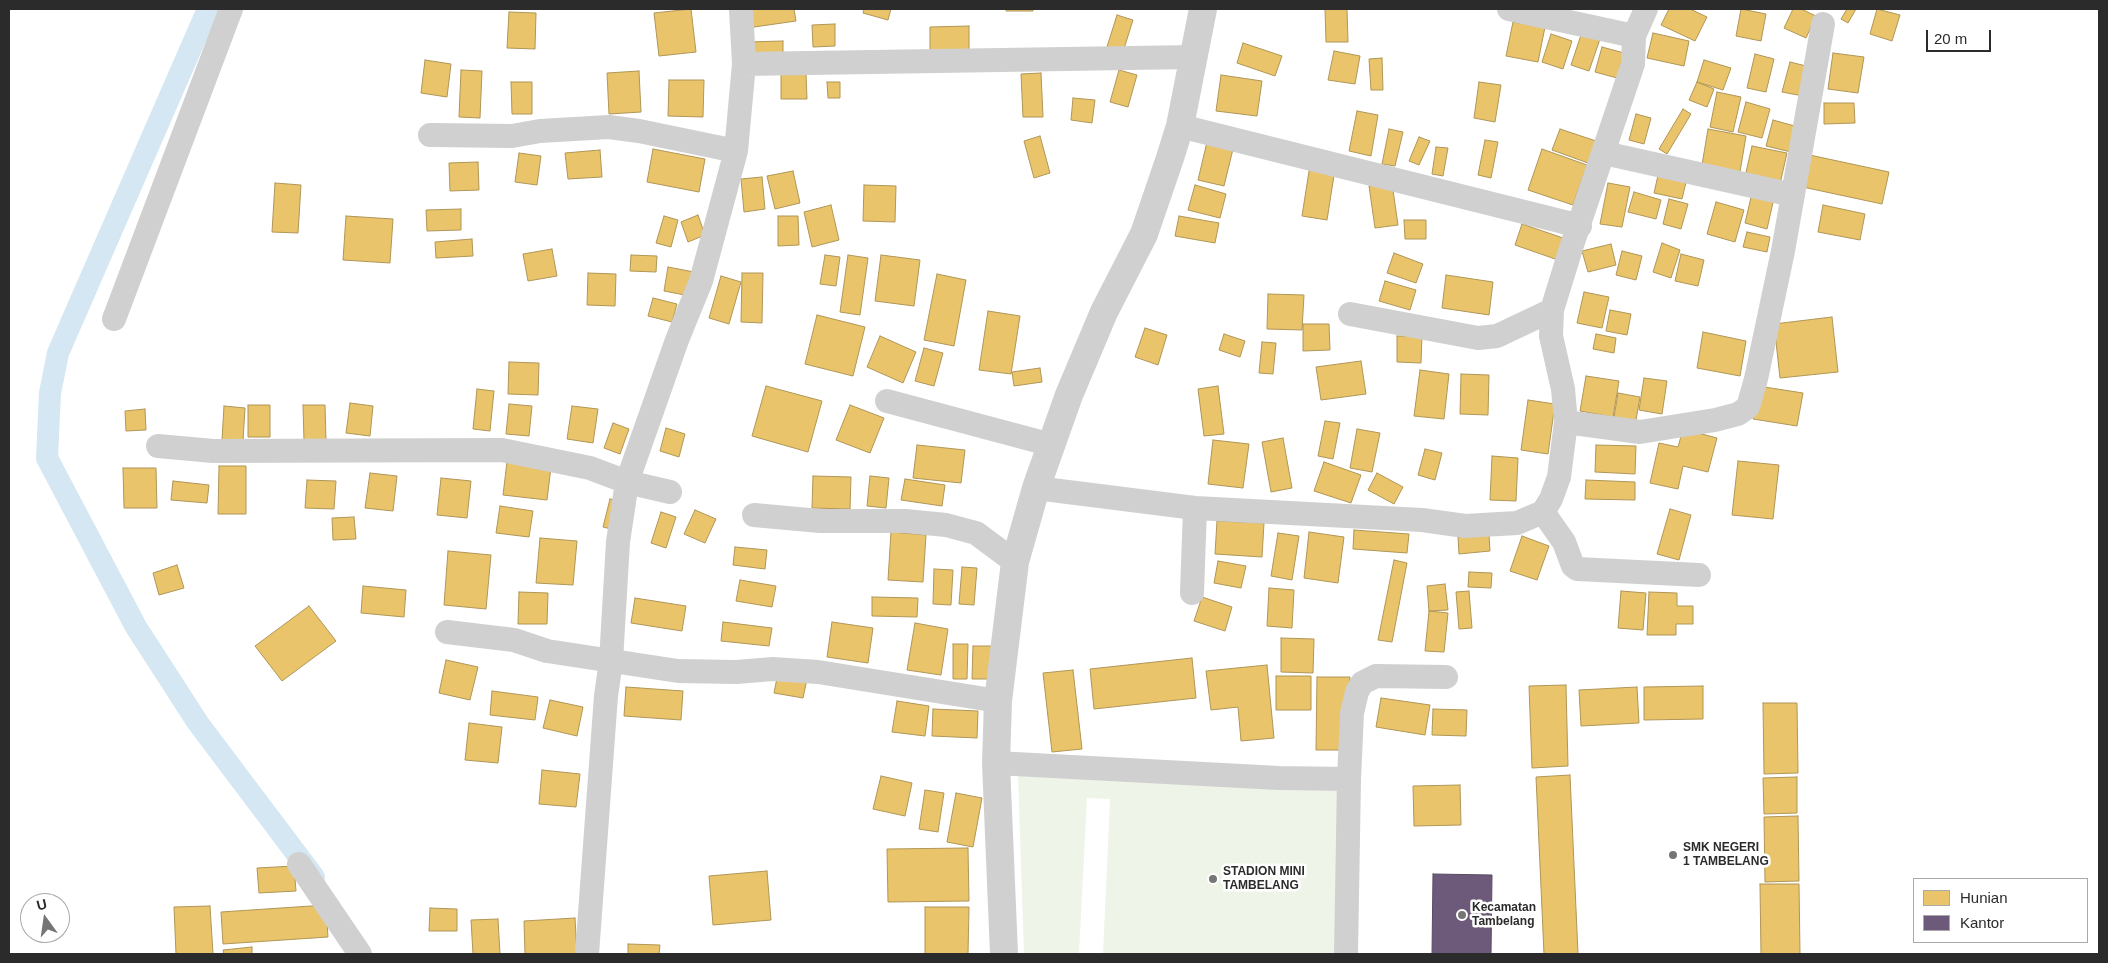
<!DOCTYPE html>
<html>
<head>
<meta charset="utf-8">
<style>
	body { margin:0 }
	#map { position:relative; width:2108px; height:963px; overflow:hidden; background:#fff; font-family:Helvetica,sans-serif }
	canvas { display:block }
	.frame { position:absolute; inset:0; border:10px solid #2b2b2b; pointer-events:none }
	.legend { position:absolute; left:1913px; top:878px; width:175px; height:65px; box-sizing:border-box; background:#fff; border:1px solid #aaa; margin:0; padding:6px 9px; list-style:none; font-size:15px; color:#2b2b2b }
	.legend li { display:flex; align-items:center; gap:10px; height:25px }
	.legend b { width:25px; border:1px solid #aaa }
	.north { position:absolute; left:20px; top:893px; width:50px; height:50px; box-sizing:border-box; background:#fff; border:1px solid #aaa; border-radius:50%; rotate:346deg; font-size:14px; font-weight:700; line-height:20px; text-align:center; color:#2b2b2b }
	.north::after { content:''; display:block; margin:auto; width:18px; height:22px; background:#757575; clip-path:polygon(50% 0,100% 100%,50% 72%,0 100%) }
	.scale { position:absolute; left:1926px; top:30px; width:65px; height:22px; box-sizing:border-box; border:2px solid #2b2b2b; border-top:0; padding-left:6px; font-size:15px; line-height:18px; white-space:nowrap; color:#2b2b2b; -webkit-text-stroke:4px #fff; paint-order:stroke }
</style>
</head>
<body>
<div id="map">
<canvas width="2108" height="963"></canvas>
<div class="frame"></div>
<ul class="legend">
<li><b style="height:14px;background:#e9c46a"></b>Hunian</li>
<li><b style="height:14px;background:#6d597a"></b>Kantor</li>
</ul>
<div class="north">U</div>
<div class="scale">20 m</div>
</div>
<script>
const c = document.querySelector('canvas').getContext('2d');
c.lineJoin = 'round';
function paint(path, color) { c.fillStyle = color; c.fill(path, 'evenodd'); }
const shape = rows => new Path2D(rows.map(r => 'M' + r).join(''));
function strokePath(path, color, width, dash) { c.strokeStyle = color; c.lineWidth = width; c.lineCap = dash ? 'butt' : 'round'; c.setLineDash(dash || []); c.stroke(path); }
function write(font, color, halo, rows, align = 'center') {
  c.font = font + ' Helvetica,sans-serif'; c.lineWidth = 5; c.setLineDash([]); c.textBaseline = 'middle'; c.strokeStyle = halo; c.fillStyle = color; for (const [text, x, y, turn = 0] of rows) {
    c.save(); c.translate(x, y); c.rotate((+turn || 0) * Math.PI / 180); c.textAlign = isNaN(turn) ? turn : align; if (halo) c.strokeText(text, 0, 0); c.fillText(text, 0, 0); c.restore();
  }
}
paint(shape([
	[1018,776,1343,785,1339,954,1103,954,1110,799,1087,798,1079,954,1024,954]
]), '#eff4e9');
const homes = shape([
	[691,9,696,52,659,56,654,13,691,9],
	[744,9,794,9,796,21,747,28,744,9],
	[864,9,891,9,888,20,863,13,864,9],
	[1006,9,1033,9,1033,11,1006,11,1006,9],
	[1325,9,1347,9,1348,42,1326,42,1325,9],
	[1669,9,1690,9,1707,17,1695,41,1661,25,1669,9],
	[1741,9,1766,14,1761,41,1736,36,1741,9],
	[1793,9,1801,9,1816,16,1806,38,1784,28,1793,9],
	[1847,9,1856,9,1848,23,1841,19,1847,9],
	[1877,9,1900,15,1892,41,1870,34,1877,9],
	[509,12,536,13,535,49,507,48,509,12],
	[1117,15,1133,20,1122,55,1106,50,1117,15],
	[1513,22,1545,27,1538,62,1506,56,1513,22],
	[835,24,835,46,813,47,812,25,835,24],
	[969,26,969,55,930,56,930,27,969,26],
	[1582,32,1600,39,1589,71,1571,65,1582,32],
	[1653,33,1689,41,1684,66,1647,58,1653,33],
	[1551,34,1572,41,1563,69,1542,62,1551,34],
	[783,41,783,58,748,59,748,42,783,41],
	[1243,43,1282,56,1275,76,1237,63,1243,43],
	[1602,47,1624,53,1617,78,1595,72,1602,47],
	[1334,51,1360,56,1355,84,1328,80,1334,51],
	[1833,53,1864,57,1858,93,1828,89,1833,53],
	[1755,54,1774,59,1766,92,1747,88,1755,54],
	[1382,58,1383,90,1371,90,1369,59,1382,58],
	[425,60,451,64,447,97,421,93,425,60],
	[1704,60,1731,68,1723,90,1697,82,1704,60],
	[1790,62,1810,67,1803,96,1782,92,1790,62],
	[461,70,482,71,480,118,459,117,461,70],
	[1119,70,1137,75,1128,107,1110,102,1119,70],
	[639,71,641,112,609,114,607,73,639,71],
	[1041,73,1043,117,1023,117,1021,74,1041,73],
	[781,74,806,74,807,99,781,99,781,74],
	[1221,75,1262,81,1257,116,1216,111,1221,75],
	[669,80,704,80,703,117,668,116,669,80],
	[511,82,532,82,532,114,512,114,511,82],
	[827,82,840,82,840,98,828,98,827,82],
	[1479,82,1501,85,1495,122,1474,118,1479,82],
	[1697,82,1714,89,1707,107,1689,100,1697,82],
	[1717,92,1741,97,1733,132,1710,127,1717,92],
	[1073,98,1095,100,1092,123,1071,120,1073,98],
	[1746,102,1770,109,1762,138,1738,132,1746,102],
	[1824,103,1854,103,1855,123,1824,124,1824,103],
	[1683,109,1691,114,1667,154,1659,149,1683,109],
	[1357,111,1378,115,1371,156,1349,151,1357,111],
	[1636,114,1651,118,1644,144,1629,140,1636,114],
	[1773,120,1802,128,1795,153,1766,146,1773,120],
	[1389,129,1403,132,1395,166,1382,164,1389,129],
	[1560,129,1596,141,1588,163,1552,150,1560,129],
	[1708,129,1746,136,1740,172,1702,165,1708,129],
	[1040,136,1050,173,1034,178,1024,141,1040,136],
	[1419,137,1430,141,1419,165,1409,161,1419,137],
	[1485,140,1498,142,1491,178,1478,175,1485,140],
	[1207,142,1233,149,1224,186,1198,180,1207,142],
	[1752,146,1787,153,1780,184,1745,177,1752,146],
	[1436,147,1448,148,1443,176,1432,174,1436,147],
	[653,149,705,159,699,192,647,182,653,149],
	[1542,149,1587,165,1573,205,1528,190,1542,149],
	[600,150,602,177,568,179,565,153,600,150],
	[519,153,541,156,537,185,515,182,519,153],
	[1805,154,1889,172,1882,204,1798,186,1805,154],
	[478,162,479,190,450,191,449,163,478,162],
	[1310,165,1335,169,1327,220,1302,216,1310,165],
	[793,171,800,203,775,209,767,176,793,171],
	[1659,171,1687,178,1682,199,1654,193,1659,171],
	[762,177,765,209,744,212,741,179,762,177],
	[275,183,301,185,298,233,272,232,275,183],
	[1392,183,1398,225,1375,228,1369,186,1392,183],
	[1608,183,1630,187,1622,227,1600,224,1608,183],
	[864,185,896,186,895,222,863,221,864,185],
	[1195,185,1226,194,1220,218,1188,210,1195,185],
	[1634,192,1661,200,1656,219,1628,212,1634,192],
	[1752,193,1774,198,1767,229,1745,223,1752,193],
	[1669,199,1688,204,1681,229,1663,224,1669,199],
	[1716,202,1744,210,1735,242,1707,234,1716,202],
	[831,205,839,240,812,247,804,212,831,205],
	[1823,205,1865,214,1860,240,1818,232,1823,205],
	[461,209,461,230,427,231,426,210,461,209],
	[698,215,705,235,688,242,681,222,698,215],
	[346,216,393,219,390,263,343,260,346,216],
	[664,216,678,220,671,247,656,243,664,216],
	[778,216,798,216,799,245,778,246,778,216],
	[1179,216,1219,223,1215,243,1175,236,1179,216],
	[1404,220,1426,220,1426,239,1405,239,1404,220],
	[1522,224,1566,239,1558,260,1515,245,1522,224],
	[1747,232,1770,237,1767,252,1743,247,1747,232],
	[472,239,473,256,436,258,435,242,472,239],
	[1662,243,1680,250,1671,278,1653,272,1662,243],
	[1611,244,1616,265,1588,272,1582,251,1611,244],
	[552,249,557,276,528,281,523,254,552,249],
	[1622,251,1642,256,1636,280,1616,275,1622,251],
	[1394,253,1423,264,1416,283,1387,273,1394,253],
	[1681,254,1704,260,1698,286,1675,281,1681,254],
	[631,255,657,256,656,272,630,271,631,255],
	[825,255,840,257,836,286,820,284,825,255],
	[848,255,868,258,860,315,840,312,848,255],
	[881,255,920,260,914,306,875,301,881,255],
	[668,267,694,272,690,296,664,291,668,267],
	[588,273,616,274,615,306,587,305,588,273],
	[742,273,763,273,762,323,741,322,742,273],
	[937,274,966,280,954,346,924,340,937,274],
	[1446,275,1493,282,1489,315,1442,308,1446,275],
	[721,276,741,282,729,324,709,318,721,276],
	[1385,281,1416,290,1410,310,1379,301,1385,281],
	[1584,292,1609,297,1602,328,1577,323,1584,292],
	[1268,294,1304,295,1302,330,1267,329,1268,294],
	[653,298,677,304,672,322,648,316,653,298],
	[1610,310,1631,314,1627,335,1606,331,1610,310],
	[988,311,1020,316,1011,374,979,370,988,311],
	[817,315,865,327,853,376,805,364,817,315],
	[1832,317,1838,372,1780,378,1774,324,1832,317],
	[1303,324,1329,324,1330,350,1303,351,1303,324],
	[1145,328,1167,335,1158,365,1135,357,1145,328],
	[1703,332,1746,341,1740,376,1697,368,1703,332],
	[1224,334,1245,341,1240,357,1219,350,1224,334],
	[1596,334,1616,338,1614,353,1593,349,1596,334],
	[880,336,916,352,903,383,867,367,880,336],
	[1397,336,1422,336,1421,363,1397,362,1397,336],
	[1262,342,1276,343,1273,374,1259,373,1262,342],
	[924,348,943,353,934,386,915,381,924,348],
	[1361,361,1366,394,1321,400,1316,367,1361,361],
	[509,362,539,363,538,395,508,394,509,362],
	[1040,368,1042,382,1014,386,1012,372,1040,368],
	[1420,370,1449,374,1444,419,1414,416,1420,370],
	[1461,374,1489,375,1488,415,1460,414,1461,374],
	[1586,376,1619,381,1613,417,1580,411,1586,376],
	[1644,378,1667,381,1662,414,1639,410,1644,378],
	[766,386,822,401,808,452,752,436,766,386],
	[1218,386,1224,434,1204,436,1198,389,1218,386],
	[1758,386,1803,393,1797,426,1753,419,1758,386],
	[477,389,494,391,490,431,473,429,477,389],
	[1618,393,1640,397,1635,426,1613,423,1618,393],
	[1528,400,1555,404,1548,454,1521,450,1528,400],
	[350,403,373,406,370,436,346,433,350,403],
	[509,404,532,406,529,436,506,434,509,404],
	[248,405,270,405,270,437,248,437,248,405],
	[303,405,325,405,326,441,304,441,303,405],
	[850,405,884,418,870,453,836,440,850,405],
	[224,406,245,408,243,441,222,440,224,406],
	[572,406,598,409,593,443,567,439,572,406],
	[145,409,146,430,126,431,125,411,145,409],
	[1325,421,1340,423,1333,459,1318,456,1325,421],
	[613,423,629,429,620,454,604,448,613,423],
	[666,428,685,434,679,457,660,451,666,428],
	[1357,429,1380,433,1372,472,1350,468,1357,429],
	[1683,429,1717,438,1708,472,1683,466,1678,489,1650,483,1659,443,1678,447,1683,429],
	[1283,438,1292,488,1271,492,1262,442,1283,438],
	[1213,440,1249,444,1243,488,1208,484,1213,440],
	[917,445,965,450,961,483,913,478,917,445],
	[1596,445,1636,446,1635,474,1595,472,1596,445],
	[1425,449,1442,453,1435,480,1418,475,1425,449],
	[1492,456,1518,458,1516,501,1490,500,1492,456],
	[1738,461,1779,465,1773,519,1732,515,1738,461],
	[507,462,551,467,547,500,503,495,507,462],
	[1324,462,1361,475,1351,503,1314,491,1324,462],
	[219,466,246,466,246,514,218,514,219,466],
	[123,468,156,468,157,508,124,508,123,468],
	[370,473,397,476,393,511,365,508,370,473],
	[1377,473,1403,487,1394,504,1368,490,1377,473],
	[813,476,851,477,850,509,812,508,813,476],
	[870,476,889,478,886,508,867,506,870,476],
	[441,478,471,481,467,518,437,515,441,478],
	[905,479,945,485,942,506,901,500,905,479],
	[307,480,336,481,334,509,305,508,307,480],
	[1586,480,1635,482,1635,500,1585,499,1586,480],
	[173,481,209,485,207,503,171,500,173,481],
	[610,499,619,501,611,529,603,527,610,499],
	[500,506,533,511,529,537,496,533,500,506],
	[1670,509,1691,515,1679,560,1657,554,1670,509],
	[695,510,716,519,705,543,684,534,695,510],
	[661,512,676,517,666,548,651,543,661,512],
	[354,517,356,539,333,540,332,518,354,517],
	[1217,521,1264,523,1262,557,1215,554,1217,521],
	[1354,530,1409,534,1407,553,1353,549,1354,530],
	[891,532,926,535,923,582,888,580,891,532],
	[1309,532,1344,537,1338,583,1304,578,1309,532],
	[1278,533,1299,536,1292,580,1271,576,1278,533],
	[1489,535,1490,551,1459,554,1458,537,1489,535],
	[1522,536,1549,546,1537,580,1510,571,1522,536],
	[540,538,577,541,573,585,536,583,540,538],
	[735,547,767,550,765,569,733,565,735,547],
	[448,551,491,555,486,609,444,605,448,551],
	[1394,560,1407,563,1392,642,1378,640,1394,560],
	[1218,561,1246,566,1241,588,1214,583,1218,561],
	[177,565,184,588,159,595,153,573,177,565],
	[962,567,977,568,974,605,959,604,962,567],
	[934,569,953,570,951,605,933,604,934,569],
	[1469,572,1492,573,1491,588,1468,587,1469,572],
	[740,580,776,586,772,607,736,601,740,580],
	[1445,584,1448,610,1429,611,1427,586,1445,584],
	[363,586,406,590,404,617,361,613,363,586],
	[1269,588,1294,590,1292,628,1267,626,1269,588],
	[1469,591,1472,628,1459,629,1456,592,1469,591],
	[1621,591,1646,593,1643,630,1618,628,1621,591],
	[519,592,548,593,547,624,518,624,519,592],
	[1649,592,1677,593,1677,606,1693,606,1693,624,1676,624,1676,635,1647,635,1649,592],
	[872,597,918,598,917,617,872,616,872,597],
	[1202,597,1232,607,1225,631,1194,621,1202,597],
	[635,598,686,606,682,631,631,623,635,598],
	[309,606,336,641,282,681,255,646,309,606],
	[1429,611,1448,613,1444,652,1425,651,1429,611],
	[723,622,772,628,769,646,721,641,723,622],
	[832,622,873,628,868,663,827,657,832,622],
	[915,623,948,629,941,675,907,670,915,623],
	[1281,638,1314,639,1313,673,1281,672,1281,638],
	[953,644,968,644,967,679,953,679,953,644],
	[973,646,997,646,997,679,972,679,973,646],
	[1192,658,1196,698,1094,709,1090,669,1192,658],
	[446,660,478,667,470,700,439,693,446,660],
	[1267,665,1274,738,1241,741,1238,707,1211,710,1206,671,1267,665],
	[1073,670,1082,749,1052,752,1043,673,1073,670],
	[778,673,807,679,803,698,774,693,778,673],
	[1276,676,1311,676,1311,710,1276,710,1276,676],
	[1317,677,1350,677,1349,750,1316,750,1317,677],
	[1566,685,1568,766,1532,768,1529,686,1566,685],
	[1703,686,1703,719,1644,720,1644,687,1703,686],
	[626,687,683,691,681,720,624,716,626,687],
	[1637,687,1639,723,1581,726,1579,690,1637,687],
	[492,691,538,697,535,720,490,715,492,691],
	[1381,698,1430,705,1425,735,1376,727,1381,698],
	[550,700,583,707,577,736,543,728,550,700],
	[897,701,929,706,925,736,892,732,897,701],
	[1763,703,1797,703,1798,773,1764,774,1763,703],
	[933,709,978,711,977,738,932,736,933,709],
	[1433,709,1467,710,1466,736,1432,735,1433,709],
	[469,723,502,727,498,763,465,760,469,723],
	[542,770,580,774,576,807,539,804,542,770],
	[1570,775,1578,954,1544,954,1536,777,1570,775],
	[881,776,912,783,905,816,873,809,881,776],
	[1797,777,1797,813,1764,814,1763,778,1797,777],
	[1460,785,1461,825,1414,826,1413,786,1460,785],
	[925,790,944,793,938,832,919,829,925,790],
	[956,793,982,798,973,847,947,842,956,793],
	[1798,816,1799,881,1765,882,1764,817,1798,816],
	[968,848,969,901,888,902,887,849,968,848],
	[294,866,296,891,259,893,257,868,294,866],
	[767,871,771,920,713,925,709,876,767,871],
	[1760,884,1799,884,1800,954,1761,954,1760,884],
	[326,905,328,937,223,944,221,912,326,905],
	[210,906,213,954,176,954,174,907,210,906],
	[925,907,969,907,968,954,925,954,925,907],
	[430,908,457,909,457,931,429,931,430,908],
	[575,918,577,954,525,954,524,921,575,918],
	[498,919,500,954,473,954,471,920,498,919],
	[628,944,660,945,659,954,628,954,628,944],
	[252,947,252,954,224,954,223,950,252,947]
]);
paint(homes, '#e9c46a');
strokePath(homes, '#b09657', 1);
const offices = shape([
	[1433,874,1492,875,1491,954,1432,954,1433,874]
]);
paint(offices, '#6d597a');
strokePath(offices, '#594b62', 1);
strokePath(shape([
	[208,9,58,353,50,393,47,458,136,627,198,723,314,877]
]), '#d4e7f2', 22);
strokePath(shape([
	[1509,9,1634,36],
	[744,64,1194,57],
	[1180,126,1580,226],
	[430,135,512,136,540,131,609,127,639,131,736,151],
	[1604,153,1793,195],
	[1350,314,1478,338,1497,336,1552,310],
	[114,319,231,9],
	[887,401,1052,445],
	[1566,422,1640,432,1715,420,1738,414,1748,407,1756,379,1783,251,1823,24],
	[158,446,213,451,502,450,590,468,627,482,670,492],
	[1036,488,1195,508,1422,520,1465,526,1517,523,1543,512,1551,499,1559,477,1566,422,1563,389,1551,336,1552,310,1572,245,1633,64,1634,36,1646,9],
	[1543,512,1564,542,1573,566,1577,569,1699,575],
	[754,515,820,521,905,521,946,525,976,533,1015,562],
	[1192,593,1195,508],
	[447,632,514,640,547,651,678,671,736,672,773,669,818,672,998,701],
	[996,763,1279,778,1349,779,1346,954],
	[1349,779,1352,713,1357,692,1362,683,1376,676,1446,677],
	[299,864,360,954],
	[587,954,606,696,611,661,618,542,627,482,677,340,701,281,736,151,744,64,741,9]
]), '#d0d0d0', 24);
strokePath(shape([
	[1004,954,996,763,998,701,1015,562,1036,488,1069,395,1104,312,1144,234,1170,158,1180,126,1203,9]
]), '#d0d0d0', 28);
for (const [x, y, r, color] of [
	[1673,855,5,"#757575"],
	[1213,879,5,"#757575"],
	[1462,915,5,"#757575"]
]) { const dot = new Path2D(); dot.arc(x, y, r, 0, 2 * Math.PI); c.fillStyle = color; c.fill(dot); strokePath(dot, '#fff', 2); }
write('bold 12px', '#2b2b2b', '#fff', [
	["SMK NEGERI",1683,848],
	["1 TAMBELANG",1683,862],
	["STADION MINI",1223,872],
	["TAMBELANG",1223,886],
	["Kecamatan",1472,908],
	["Tambelang",1472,922]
], 'left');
</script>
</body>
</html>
